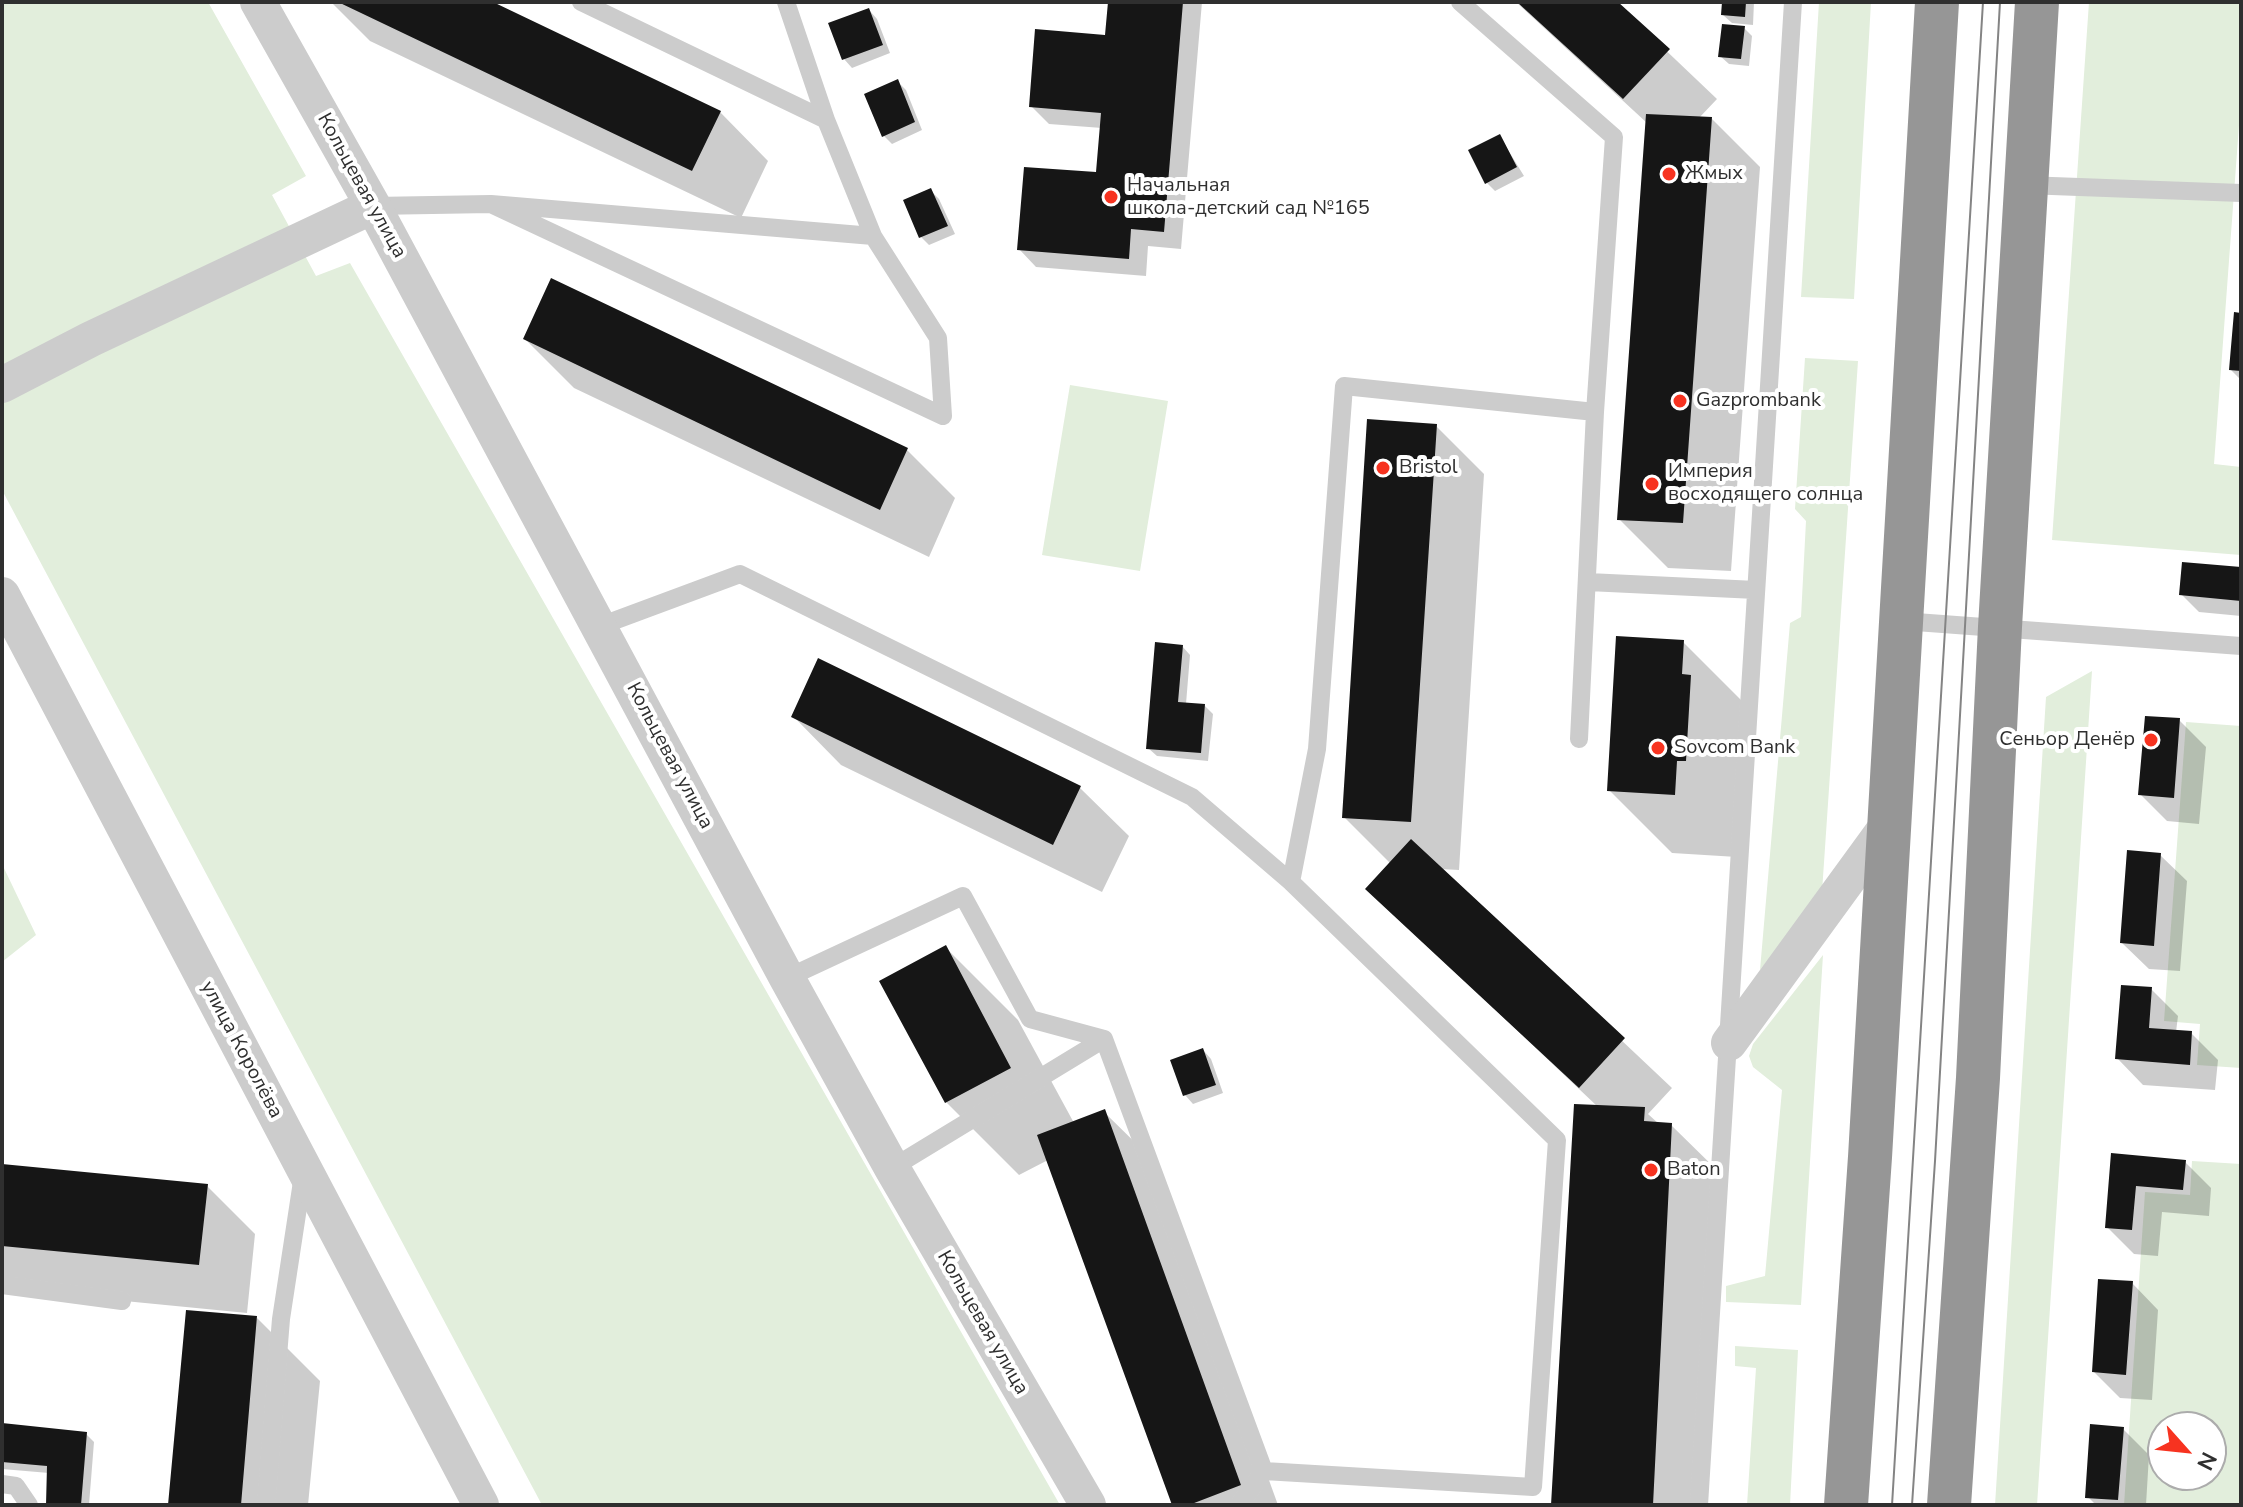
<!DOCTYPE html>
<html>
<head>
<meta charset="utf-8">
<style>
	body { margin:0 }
	#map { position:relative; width:2243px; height:1507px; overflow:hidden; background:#fff; font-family:"Nunito Sans",sans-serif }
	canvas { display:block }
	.frame { position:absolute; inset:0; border:4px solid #2f2f2f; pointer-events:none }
	.north { position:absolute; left:2147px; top:1411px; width:80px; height:80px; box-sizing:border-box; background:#fff; border:2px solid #acacac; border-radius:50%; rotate:117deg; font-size:22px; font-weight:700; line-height:32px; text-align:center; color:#2f2f2f }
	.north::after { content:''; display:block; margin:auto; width:28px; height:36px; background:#f73320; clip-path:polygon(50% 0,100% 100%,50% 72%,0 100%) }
</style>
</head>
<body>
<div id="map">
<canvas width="2243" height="1507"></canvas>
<div class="frame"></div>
<div class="north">N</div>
</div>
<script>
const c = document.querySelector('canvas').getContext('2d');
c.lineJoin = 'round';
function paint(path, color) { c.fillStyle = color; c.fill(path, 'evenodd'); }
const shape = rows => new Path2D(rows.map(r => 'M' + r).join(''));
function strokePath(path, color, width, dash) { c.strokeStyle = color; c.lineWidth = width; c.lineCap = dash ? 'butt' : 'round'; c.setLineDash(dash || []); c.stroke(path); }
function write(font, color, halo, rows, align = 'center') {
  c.font = font + ' "Nunito Sans",sans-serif'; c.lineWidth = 8; c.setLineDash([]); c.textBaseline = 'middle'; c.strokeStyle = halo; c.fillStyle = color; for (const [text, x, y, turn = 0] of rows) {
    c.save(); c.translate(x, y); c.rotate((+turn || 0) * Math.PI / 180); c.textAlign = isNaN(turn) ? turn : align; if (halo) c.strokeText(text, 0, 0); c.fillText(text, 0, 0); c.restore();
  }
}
paint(shape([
	[2,2,208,2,306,176,272,195,316,276,350,263,1060,1505,542,1505,2,490],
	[1819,2,1871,2,1854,299,1801,297],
	[2089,2,2241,2,2241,98,2214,464,2241,467,2241,555,2052,540],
	[1805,358,1858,361,1822,892,1760,970,1790,623,1801,617,1806,521,1795,509],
	[1070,385,1168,401,1140,571,1042,555],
	[2092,671,2037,1505,1995,1505,2046,697],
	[2186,722,2241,726,2241,1068,2197,1065,2200,1024,2164,1021],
	[2,864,36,935,2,962],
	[1823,955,1801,1305,1726,1302,1726,1286,1765,1276,1782,1090,1753,1067,1749,1056,1753,1044],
	[2192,1161,2241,1164,2241,1505,2124,1505,2145,1192,2190,1195],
	[2163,1427,2211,1427,2211,1475,2163,1475],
	[1735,1346,1798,1350,1790,1505,1747,1505,1756,1368,1735,1366]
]), '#e2eedc');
paint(shape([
	[331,2,488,2,720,112,768,161,741,218,370,41],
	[1110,2,1202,2,1181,249,1148,246,1146,276,1036,267,1019,249,1098,174,1102,128,1049,124,1031,106,1107,37],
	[1516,2,1615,2,1717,99,1699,118,1712,119,1760,167,1731,571,1668,568,1619,519,1647,123],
	[1724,2,1754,2,1753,25,1732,23,1723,15],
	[869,10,877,19,890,53,852,68,844,59],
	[1744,28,1752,36,1749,66,1729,64,1720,56],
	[897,81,906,90,922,130,892,144,884,136],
	[1500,137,1524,176,1495,191,1487,183],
	[931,191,939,199,955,234,929,245,921,237],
	[2241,315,2241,380,2231,370],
	[525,339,907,450,955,498,929,557,574,388],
	[1436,426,1484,474,1459,870,1440,869,1672,1088,1648,1114,1659,1124,1671,1125,1720,1173,1703,1505,1553,1505,1598,1107,1368,889,1391,864,1344,817],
	[2241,569,2241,616,2199,612,2181,594],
	[1683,642,1746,705,1737,857,1672,853,1609,790],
	[1182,646,1190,655,1186,704,1204,705,1213,714,1208,761,1157,756,1148,748],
	[793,716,1080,788,1129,836,1102,892,841,765],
	[2179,720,2206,747,2199,824,2167,821,2140,794],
	[2160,855,2187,881,2180,971,2149,969,2122,943],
	[945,947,1018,1020,1074,1123,1104,1112,1153,1160,1278,1505,1174,1505,1048,1160,1019,1175,946,1102],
	[2151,989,2178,1016,2176,1032,2191,1033,2218,1060,2215,1090,2143,1085,2117,1058],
	[1203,1050,1211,1059,1223,1093,1193,1104,1185,1095,1173,1061],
	[2113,1156,2185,1162,2211,1188,2209,1216,2162,1212,2158,1256,2134,1254,2107,1227],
	[2,1166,207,1186,255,1234,247,1313,2,1289],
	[2132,1283,2158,1310,2152,1400,2120,1398,2094,1372],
	[257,1318,320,1381,308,1505,170,1505],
	[2,1425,86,1434,94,1442,89,1505,48,1505,49,1473,2,1469],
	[2123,1429,2149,1455,2146,1505,2096,1505,2088,1497]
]), '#0003');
paint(shape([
	[338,2,493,2,721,111,692,171],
	[1108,2,1183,2,1164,232,1131,229,1129,259,1017,250,1024,167,1096,172,1101,113,1029,107,1035,29,1105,35],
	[1517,2,1618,2,1670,49,1623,99],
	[1722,2,1746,2,1745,17,1721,15],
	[869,8,883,45,842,60,828,23],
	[1722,24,1745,26,1741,59,1718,57],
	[898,79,915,122,882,137,864,94],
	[1646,114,1712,117,1683,523,1617,520],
	[1500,134,1517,167,1485,184,1468,150],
	[931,188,948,226,919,238,903,200],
	[551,278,908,448,880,510,523,339],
	[2234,312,2241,313,2241,371,2229,370],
	[1367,419,1437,424,1411,822,1342,818],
	[2182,562,2241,567,2241,601,2179,595],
	[1616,636,1684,640,1682,674,1691,675,1686,761,1677,761,1675,795,1607,791],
	[1155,642,1183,645,1178,702,1205,704,1201,753,1146,749],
	[818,658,1081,786,1053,845,791,717],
	[2145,716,2180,718,2174,798,2138,795],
	[1411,839,1625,1038,1579,1088,1365,889],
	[2127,850,2161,853,2154,946,2120,943],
	[946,945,1011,1068,945,1103,879,981],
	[2121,985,2152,987,2149,1028,2192,1031,2190,1065,2115,1059],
	[1203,1048,1216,1085,1183,1096,1170,1060],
	[1574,1104,1645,1107,1644,1121,1672,1123,1653,1505,1551,1505],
	[1105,1109,1241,1485,1189,1505,1172,1505,1037,1135],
	[2111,1153,2186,1160,2183,1190,2136,1186,2132,1230,2105,1228],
	[2,1164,208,1184,199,1265,2,1246],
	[2098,1279,2133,1281,2126,1375,2092,1372],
	[186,1310,257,1316,241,1505,168,1505],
	[2,1423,87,1432,81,1505,46,1505,47,1466,2,1462],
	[2090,1424,2124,1427,2118,1500,2085,1498]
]), '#161616');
strokePath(shape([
	[581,2,826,120],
	[1460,2,1614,137,1595,412,1579,739],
	[2025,185,2241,193],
	[491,204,943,416,938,338,873,236,826,120,786,2],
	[373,206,491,204,873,236],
	[1588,582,1756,590],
	[1902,621,2241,646],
	[600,626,740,574,1192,797,1291,882,1557,1140,1533,1487,1264,1471,1104,1039,1030,1019,963,896,787,978],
	[1291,882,1317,749,1344,386,1595,412],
	[892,1168,1104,1039],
	[2,1285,122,1301],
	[2,1484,16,1486,29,1505],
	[266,1505,281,1319,303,1175],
	[1239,1505,1264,1471],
	[1699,1505,1793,2]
]), '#ccc', 18);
strokePath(shape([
	[258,2,373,206,787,978,892,1168,1088,1505],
	[2,385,91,339,373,206],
	[2,595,481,1505],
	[1729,1043,1890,822]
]), '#ccc', 36);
strokePath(shape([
	[1846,1505,1870,1157,1937,2],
	[1949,1505,1978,1078,2000,627,2037,2]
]), '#969696', 44);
strokePath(shape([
	[1892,1505,1983,2],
	[1912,1505,1935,1161,2000,2]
]), '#848484', 2);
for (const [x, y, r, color] of [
	[1669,174,8,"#f73320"],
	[1111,197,8,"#f73320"],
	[1680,401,8,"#f73320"],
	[1383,468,8,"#f73320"],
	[1652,484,8,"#f73320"],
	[2151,740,8,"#f73320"],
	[1658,748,8,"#f73320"],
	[1651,1170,8,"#f73320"]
]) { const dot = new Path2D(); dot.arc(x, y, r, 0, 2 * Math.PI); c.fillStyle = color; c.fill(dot); strokePath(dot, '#fff', 3); }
write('20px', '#2f2f2f', '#fff', [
	["Жмых",1685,174],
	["Начальная",1127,186],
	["школа-детский сад №165",1127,209],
	["Gazprombank",1696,401],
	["Bristol",1399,468],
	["Империя",1668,472],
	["восходящего солнца",1668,495],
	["Сеньор Денёр",2135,740,"right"],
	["Sovcom Bank",1674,748],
	["Baton",1667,1170]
], 'left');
write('20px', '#2f2f2f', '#fff', [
	["Кольцевая улица",361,186,61],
	["Кольцевая улица",669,756,62],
	["улица Королёва",241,1050,62],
	["Кольцевая улица",982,1323,60]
]);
</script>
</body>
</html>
